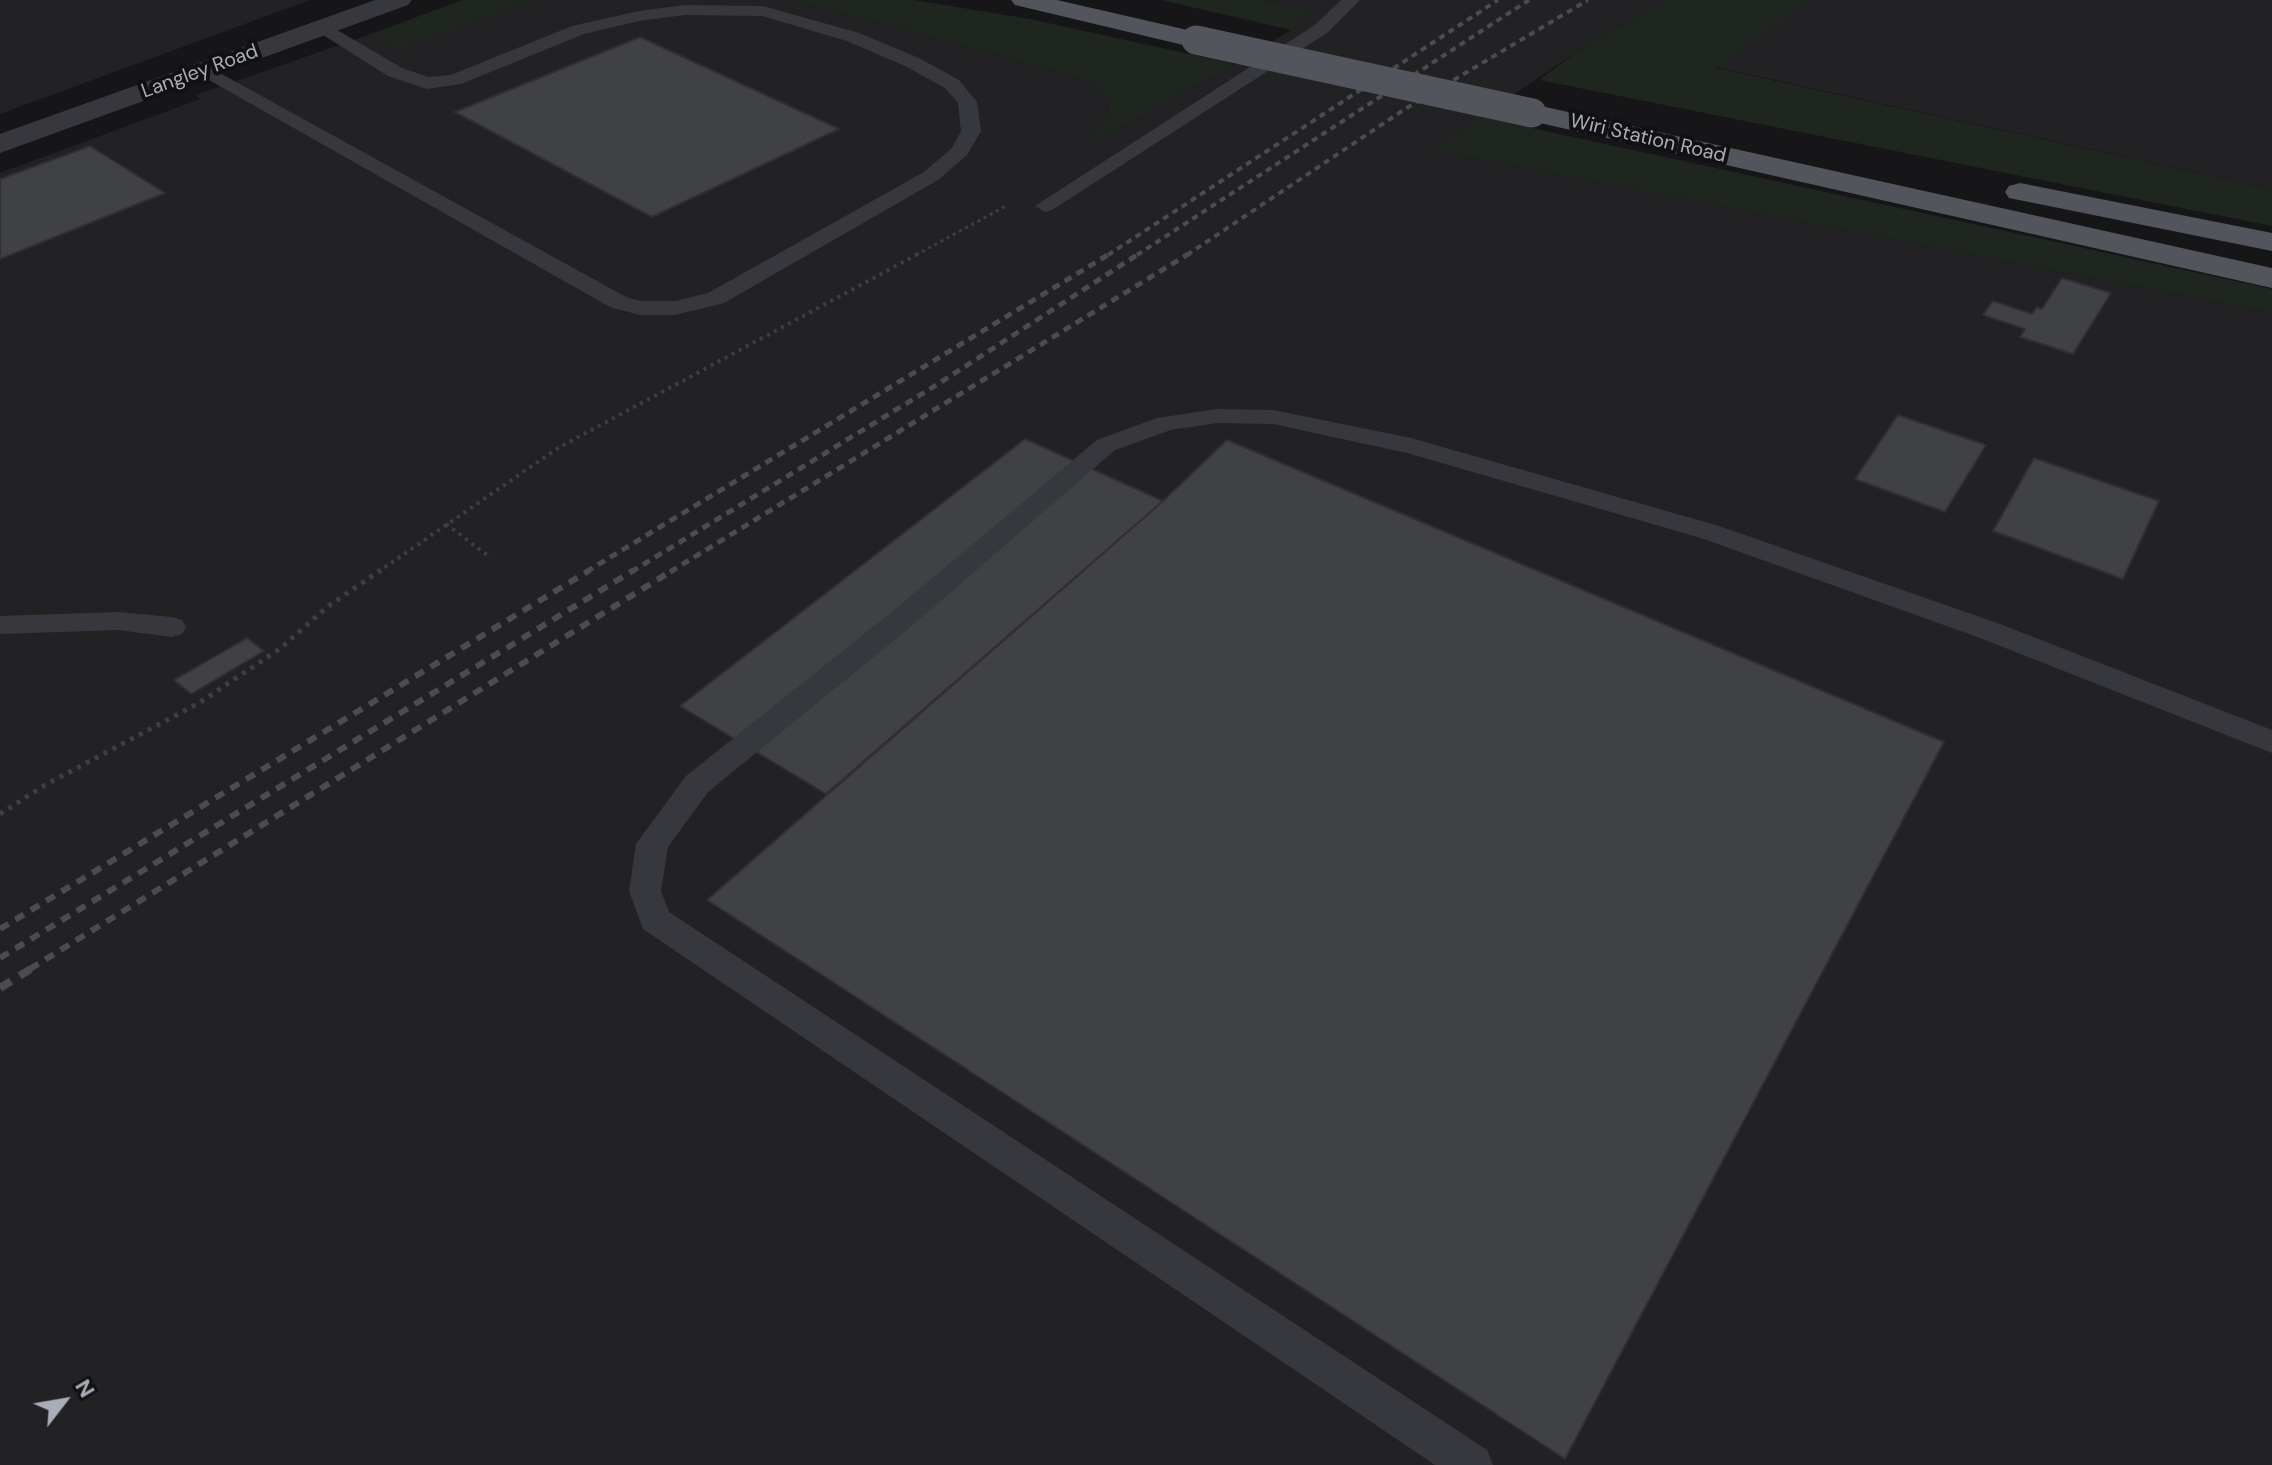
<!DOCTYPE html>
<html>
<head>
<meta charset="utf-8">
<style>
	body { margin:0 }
	#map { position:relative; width:2272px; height:1465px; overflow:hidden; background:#161618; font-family:"DM Sans",sans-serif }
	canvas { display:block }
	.north { position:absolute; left:24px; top:1361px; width:80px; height:80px; -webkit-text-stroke:6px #111113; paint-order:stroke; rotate:59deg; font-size:22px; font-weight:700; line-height:32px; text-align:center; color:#a8adb8 }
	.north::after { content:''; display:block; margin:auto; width:28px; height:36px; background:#a8adb8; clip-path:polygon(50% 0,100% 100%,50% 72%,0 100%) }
</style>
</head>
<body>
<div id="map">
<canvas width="2272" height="1465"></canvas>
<div class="north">N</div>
</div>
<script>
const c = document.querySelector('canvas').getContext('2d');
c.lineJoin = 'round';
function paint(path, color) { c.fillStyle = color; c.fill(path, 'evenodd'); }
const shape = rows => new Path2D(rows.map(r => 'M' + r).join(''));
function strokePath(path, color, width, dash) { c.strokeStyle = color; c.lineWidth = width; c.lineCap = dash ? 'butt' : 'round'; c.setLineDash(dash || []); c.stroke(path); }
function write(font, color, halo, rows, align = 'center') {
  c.font = font + ' "DM Sans",sans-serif'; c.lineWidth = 8; c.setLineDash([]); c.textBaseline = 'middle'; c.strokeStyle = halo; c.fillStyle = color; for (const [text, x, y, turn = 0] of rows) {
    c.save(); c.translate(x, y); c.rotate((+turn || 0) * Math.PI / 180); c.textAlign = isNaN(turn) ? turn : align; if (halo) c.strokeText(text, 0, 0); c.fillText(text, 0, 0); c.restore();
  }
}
paint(shape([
	[0,0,310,0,0,114],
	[535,0,782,0,827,9,1093,82,1108,97,1107,118,1089,146,1235,64,1291,30,1314,11,1263,0,1666,0,1579,50,1433,150,2272,313,2272,1465,0,1465,0,173,200,99,196,95,371,34,399,49],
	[1810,0,2272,0,2272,189,1715,67]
]), '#222225');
paint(shape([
	[462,0,535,0,399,50,371,34],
	[782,0,914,0,1030,19,1235,64,1087,147,1107,118,1108,97,1093,82,827,9],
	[1161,0,1263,0,1314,11,1291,30],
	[1666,0,1810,0,1716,68,2272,189,2272,226,1539,80,1579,50],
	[1481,117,2272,289,2272,313,1432,150]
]), '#1e261f');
const building = shape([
	[640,37,839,129,652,217,455,112,640,37],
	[90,146,165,193,0,259,0,179,90,146],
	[2062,278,2111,293,2073,354,2020,337,2025,329,1983,315,1993,301,2032,314,2037,307,2042,309,2062,278],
	[1898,415,1986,445,1945,512,1855,479,1898,415],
	[1025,439,1163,501,826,794,680,706,1025,439],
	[1227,440,1944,742,1565,1459,707,900,1163,501,1227,440],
	[2034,458,2159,501,2123,579,1993,531,2034,458],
	[247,638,264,651,191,694,174,680,247,638]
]);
paint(building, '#404145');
strokePath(building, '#303034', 2);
strokePath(shape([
	[916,255,1006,206]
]), '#3d3f44', 3, [3, 4]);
strokePath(shape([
	[446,524,491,558],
	[378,572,558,448,920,253]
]), '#3d3f44', 4, [3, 5]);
strokePath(shape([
	[0,814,45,785,199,703,281,648,327,607,381,570]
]), '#3d3f44', 5, [4, 6]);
paint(shape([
	[1341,0,1360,0,1327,33,1052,210,1045,212,1035,206,1315,25,1341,0],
	[685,5,763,6,859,33,919,58,959,80,977,102,981,131,967,155,938,180,724,303,675,315,640,315,610,307,193,71,195,67,209,67,626,297,641,301,675,301,708,293,924,172,952,148,961,131,958,103,945,88,905,66,847,41,762,16,685,15,639,21,584,34,461,84,427,89,388,76,312,28,321,23,327,24,402,68,428,77,451,75,572,26,639,11,685,5],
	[1217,409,1273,410,1411,438,1719,526,2000,624,2272,730,2272,753,1980,638,1701,538,1407,453,1273,424,1217,423,1171,430,1115,450,913,625,708,792,668,847,661,891,669,912,1487,1450,1493,1465,1435,1465,643,929,629,891,636,844,686,776,893,611,1097,440,1157,418,1217,409],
	[118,612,172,617,182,620,186,627,182,634,172,637,118,630,0,634,0,616,118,612]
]), '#37383d');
paint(shape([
	[375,0,412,0,408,5,0,153,0,134,375,0]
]), '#37383d');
paint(shape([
	[1011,0,1057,0,1205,34,1209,40,1205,46,1196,48,1015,5,1011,0],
	[1532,104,2272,268,2272,288,1522,119,1518,113,1522,107,1532,104],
	[2020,183,2272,233,2272,251,2009,198,2005,192,2009,186,2020,183]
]), '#53555c');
strokePath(shape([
	[1108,255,1498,0],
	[1137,255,1529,0],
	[1187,255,1405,109,1588,0]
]), '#4a4c52', 4, [6, 5]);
strokePath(shape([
	[586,572,1111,253],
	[631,572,938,384,1140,253],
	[670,572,1190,253]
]), '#4a4c52', 5, [8, 6]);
strokePath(shape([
	[0,929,590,570],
	[0,958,634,570],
	[30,969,673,570]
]), '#4a4c52', 6, [10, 8]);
strokePath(shape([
	[0,988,34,967]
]), '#4a4c52', 8, [13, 10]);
strokePath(shape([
	[1196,40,1532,113]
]), '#53555c', 29);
write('20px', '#a8adb8', '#111113', [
	["Langley Road",200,72,-20],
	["Wiri Station Road",1648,139,13]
]);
</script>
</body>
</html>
